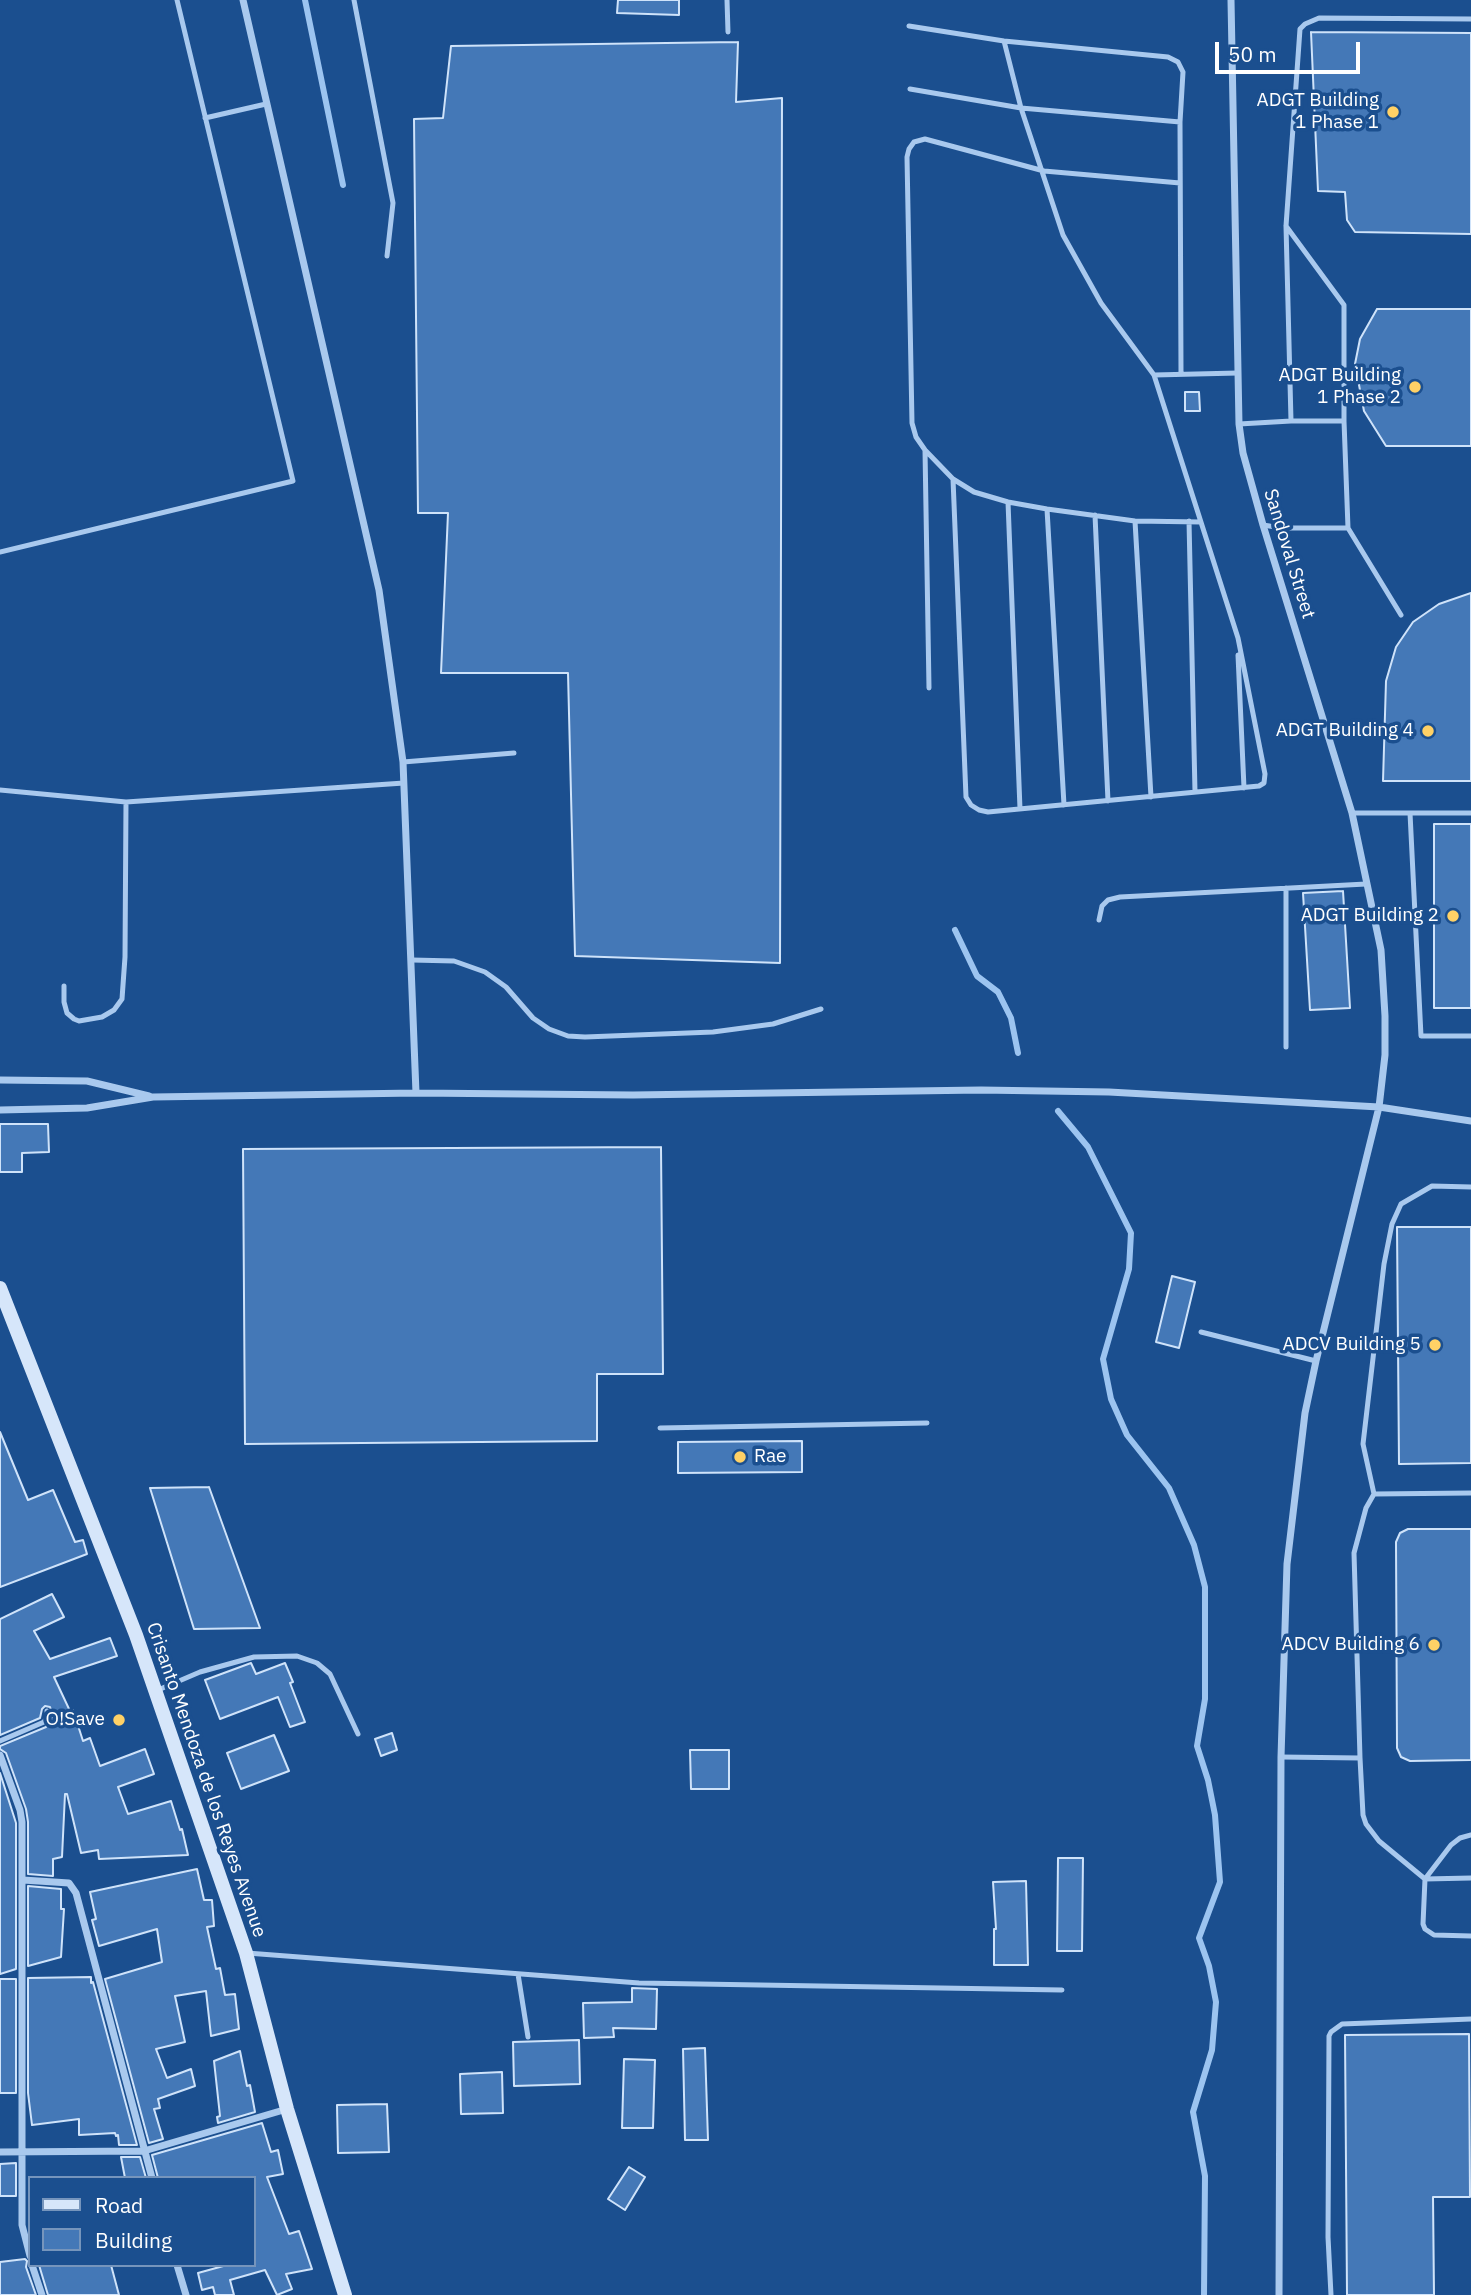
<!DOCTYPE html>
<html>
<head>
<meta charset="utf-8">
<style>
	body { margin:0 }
	#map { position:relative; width:1471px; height:2295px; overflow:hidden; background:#1b4f8f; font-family:"IBM Plex Sans",sans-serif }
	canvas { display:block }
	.legend { position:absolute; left:28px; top:2176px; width:228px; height:91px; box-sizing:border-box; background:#1b4f8f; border:2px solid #7695bc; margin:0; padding:9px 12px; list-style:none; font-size:21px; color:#fff }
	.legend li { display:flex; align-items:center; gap:14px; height:35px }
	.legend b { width:35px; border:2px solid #7695bc }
	.scale { position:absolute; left:1215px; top:42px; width:145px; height:32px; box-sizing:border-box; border:4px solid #fff; border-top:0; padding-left:9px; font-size:21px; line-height:24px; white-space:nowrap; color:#fff; -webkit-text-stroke:5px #1b4f8f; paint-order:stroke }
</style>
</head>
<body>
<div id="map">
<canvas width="1471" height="2295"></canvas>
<ul class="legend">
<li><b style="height:9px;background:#d6e6fa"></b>Road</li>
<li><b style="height:19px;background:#4478b7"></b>Building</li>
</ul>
<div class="scale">50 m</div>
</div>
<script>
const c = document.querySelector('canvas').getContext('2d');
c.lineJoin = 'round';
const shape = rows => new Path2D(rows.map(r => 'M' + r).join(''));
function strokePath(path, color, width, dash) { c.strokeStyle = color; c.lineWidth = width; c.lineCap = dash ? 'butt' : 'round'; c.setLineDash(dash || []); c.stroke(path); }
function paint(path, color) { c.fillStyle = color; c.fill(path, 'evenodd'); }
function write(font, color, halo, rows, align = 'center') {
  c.font = font + ' "IBM Plex Sans",sans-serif'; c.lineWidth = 7; c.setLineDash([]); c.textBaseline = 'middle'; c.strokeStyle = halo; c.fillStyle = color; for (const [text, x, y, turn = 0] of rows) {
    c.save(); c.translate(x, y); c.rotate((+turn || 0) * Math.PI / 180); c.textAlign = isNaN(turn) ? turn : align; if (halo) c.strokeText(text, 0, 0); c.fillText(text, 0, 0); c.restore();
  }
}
strokePath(shape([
	[305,0,343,185],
	[955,930,977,976,998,992,1011,1018,1018,1053],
	[1058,1111,1088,1147,1131,1233,1129,1269,1103,1359,1111,1399,1127,1435,1169,1488,1194,1545,1205,1587,1205,1699,1197,1746,1208,1780,1215,1815,1220,1882,1199,1938,1209,1966,1216,2002,1212,2050,1193,2112,1205,2176,1204,2295]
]), '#9cc4f0', 6);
const building = shape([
	[618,0,679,0,679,15,617,13,618,0],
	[1311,32,1471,33,1471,234,1355,232,1347,220,1345,192,1318,191,1311,32],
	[738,42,736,102,782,98,780,963,575,956,568,673,441,673,448,513,418,513,414,119,443,118,451,46,738,42],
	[1377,309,1471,309,1471,446,1386,446,1364,411,1355,364,1360,339,1377,309],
	[1185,392,1199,392,1200,411,1185,411,1185,392],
	[1471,593,1471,781,1383,781,1386,681,1396,647,1413,622,1439,604,1471,593],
	[1434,824,1471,824,1471,1008,1434,1008,1434,824],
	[1343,891,1350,1008,1310,1010,1303,893,1343,891],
	[0,1124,48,1124,49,1152,22,1153,22,1172,0,1172,0,1124],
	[661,1147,663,1374,597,1374,597,1441,245,1444,243,1149,661,1147],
	[1397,1227,1471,1227,1471,1463,1399,1464,1397,1227],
	[1172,1276,1195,1282,1179,1348,1156,1342,1172,1276],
	[0,1432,28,1500,53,1490,75,1542,83,1540,87,1554,0,1587,0,1432],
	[802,1441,802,1472,678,1473,678,1442,802,1441],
	[209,1487,260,1628,194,1629,150,1488,209,1487],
	[1408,1529,1471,1529,1471,1760,1410,1761,1401,1757,1397,1748,1396,1542,1400,1533,1408,1529],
	[52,1594,64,1617,34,1631,50,1659,110,1638,117,1656,54,1677,70,1711,73,1710,83,1741,90,1738,100,1766,145,1749,154,1774,118,1787,128,1814,171,1801,180,1830,182,1829,188,1855,99,1859,98,1850,81,1853,67,1794,65,1794,62,1857,53,1859,53,1876,28,1874,28,1822,26,1809,6,1753,0,1749,0,1746,46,1727,53,1715,50,1707,45,1706,42,1709,40,1718,0,1735,0,1619,52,1594],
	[251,1663,256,1674,285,1663,293,1682,290,1683,305,1722,290,1727,278,1697,220,1719,205,1680,251,1663],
	[392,1733,397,1750,381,1756,375,1739,392,1733],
	[274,1735,289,1771,241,1789,227,1753,274,1735],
	[690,1750,729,1750,729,1789,691,1789,690,1750],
	[0,1773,16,1823,16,1969,0,1974,0,1773],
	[1058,1858,1083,1858,1082,1951,1057,1951,1058,1858],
	[197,1869,204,1900,212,1900,214,1926,207,1927,216,1969,220,1968,225,1995,235,1994,239,2029,211,2036,206,1991,175,1996,185,2042,156,2049,167,2078,191,2069,195,2086,158,2099,160,2108,154,2109,163,2139,149,2143,105,1979,162,1962,157,1929,99,1946,92,1920,96,1919,90,1892,197,1869],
	[1026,1881,1028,1965,994,1965,994,1929,996,1929,993,1882,1026,1881],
	[28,1886,61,1889,61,1909,64,1909,61,1957,28,1966,28,1886],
	[91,1977,91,1983,93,1982,137,2145,119,2145,118,2135,116,2136,115,2133,79,2135,79,2119,32,2125,28,2093,28,1978,91,1977],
	[0,1979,16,1979,16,2093,0,2093,0,1979],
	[632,1988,657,1989,656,2029,613,2028,614,2037,584,2038,583,2003,632,2002,632,1988],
	[1469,2034,1470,2197,1433,2197,1434,2295,1347,2295,1345,2035,1469,2034],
	[579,2040,580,2084,514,2086,513,2042,579,2040],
	[705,2048,708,2140,685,2140,683,2049,705,2048],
	[240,2051,247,2086,250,2085,255,2112,218,2123,217,2117,220,2116,214,2061,240,2051],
	[624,2059,655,2060,653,2128,622,2128,624,2059],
	[502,2072,503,2113,461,2114,460,2074,502,2072],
	[387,2104,389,2152,338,2153,337,2105,387,2104],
	[262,2123,271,2152,278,2150,283,2174,267,2177,289,2234,299,2231,312,2269,286,2274,292,2289,277,2295,265,2270,230,2280,234,2295,215,2295,213,2287,202,2290,198,2273,227,2265,254,2265,254,2178,158,2178,152,2155,262,2123],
	[121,2157,140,2157,146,2178,125,2178,121,2157],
	[16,2163,16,2196,0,2196,0,2164,16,2163],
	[629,2167,645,2177,625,2210,608,2199,629,2167],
	[25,2259,27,2261,26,2267,36,2295,0,2295,0,2262,25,2259],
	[39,2265,111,2265,119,2295,48,2295,39,2265]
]);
paint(building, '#4478b7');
strokePath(building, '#cfe3fa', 2);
strokePath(shape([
	[354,0,393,203,387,256],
	[727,0,728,32],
	[909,26,1004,41,1168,57,1178,62,1183,72,1180,122,1181,374],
	[910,89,1021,108,1180,122],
	[205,118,266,104],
	[1180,183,1044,171,925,139,914,142,909,149,907,157,912,423,916,437,925,450,953,479,974,492,1008,502,1047,509,1135,521,1201,522],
	[1286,226,1344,305,1344,421,1291,421,1286,226,1300,29,1305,24,1319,18,1471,19],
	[1154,375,1238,373],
	[1344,421,1348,528,1401,615],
	[1239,424,1291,421],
	[925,450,929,688],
	[953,479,966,797,971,805,979,810,988,812,1259,786,1264,783,1265,774,1238,638,1154,375,1101,303,1063,235,1021,108,1004,41],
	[1008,502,1020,809],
	[1047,509,1064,805],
	[1095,515,1108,801],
	[1135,521,1151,797],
	[1189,521,1195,792],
	[1263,525,1282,528,1348,528],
	[0,552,293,481,177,0],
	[1238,655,1244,788],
	[403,762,514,753],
	[0,790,126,802,404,783],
	[1352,813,1471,813],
	[1410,813,1421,1036,1471,1036],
	[1099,920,1102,906,1108,900,1120,897,1366,884],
	[412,960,454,961,485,972,506,987,533,1018,549,1029,568,1036,585,1037,713,1032,773,1024,821,1009],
	[64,986,64,1002,67,1013,74,1019,79,1021,102,1017,114,1010,122,999,125,957,126,802],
	[1286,1047,1286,888],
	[1201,1332,1316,1361],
	[660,1428,927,1423],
	[1374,1494,1471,1493],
	[158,1690,200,1672,254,1657,297,1656,317,1663,330,1674,358,1734],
	[0,1741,44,1722,48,1716,47,1711],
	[1281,1757,1360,1758,1354,1553,1366,1508,1374,1494,1363,1444,1384,1264,1392,1224,1401,1204,1432,1186,1471,1187],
	[1360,1758,1363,1815,1366,1824,1379,1841,1425,1879,1471,1878],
	[1471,1835,1460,1838,1451,1845,1425,1879,1423,1924,1425,1929,1434,1935,1471,1936],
	[247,1953,639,1983,1062,1990],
	[518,1974,528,2037],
	[1331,2295,1328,2237,1329,2036,1331,2032,1342,2024,1471,2019]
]), '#a9c9ee', 5);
strokePath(shape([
	[243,0,379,590,403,762,416,1093],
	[1231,0,1239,424,1243,453,1263,525,1352,813,1381,950,1385,1016,1385,1055,1379,1107,1316,1361,1305,1413,1287,1564,1281,1757,1279,2295],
	[0,1080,87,1081,149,1096],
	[0,1110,87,1108,153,1097,416,1093,633,1095,981,1090,1109,1092,1379,1107,1471,1121],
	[0,1755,20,1810,22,1822,22,2225,30,2256],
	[23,1880,69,1883,76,1893,152,2178],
	[0,2152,144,2151,287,2109],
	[32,2265,42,2295],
	[177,2265,186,2295]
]), '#a9c9ee', 7);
strokePath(shape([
	[0,1288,136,1635,246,1953,287,2109,345,2295]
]), '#d6e6fa', 14);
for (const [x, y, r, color] of [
	[1393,112,7,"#ffd166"],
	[1415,387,7,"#ffd166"],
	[1428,731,7,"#ffd166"],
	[1453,916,7,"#ffd166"],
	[1435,1345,7,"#ffd166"],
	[740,1457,7,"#ffd166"],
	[1434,1645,7,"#ffd166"],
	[119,1720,7,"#ffd166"]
]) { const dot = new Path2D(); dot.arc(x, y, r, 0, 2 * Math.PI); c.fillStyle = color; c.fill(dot); strokePath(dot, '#1b4f8f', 2.5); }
write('19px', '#fff', '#1b4f8f', [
	["ADGT Building",1379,101],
	["1 Phase 1",1379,123],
	["ADGT Building",1401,376],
	["1 Phase 2",1401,398],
	["ADGT Building 4",1414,731],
	["ADGT Building 2",1439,916],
	["ADCV Building 5",1421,1345],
	["Rae",754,1457,"left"],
	["ADCV Building 6",1420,1645],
	["O!Save",105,1720]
], 'right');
write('19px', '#fff', '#1b4f8f', [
	["Sandoval Street",1289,554,73],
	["Crisanto Mendoza de los Reyes Avenue",206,1780,71]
]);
</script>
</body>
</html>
